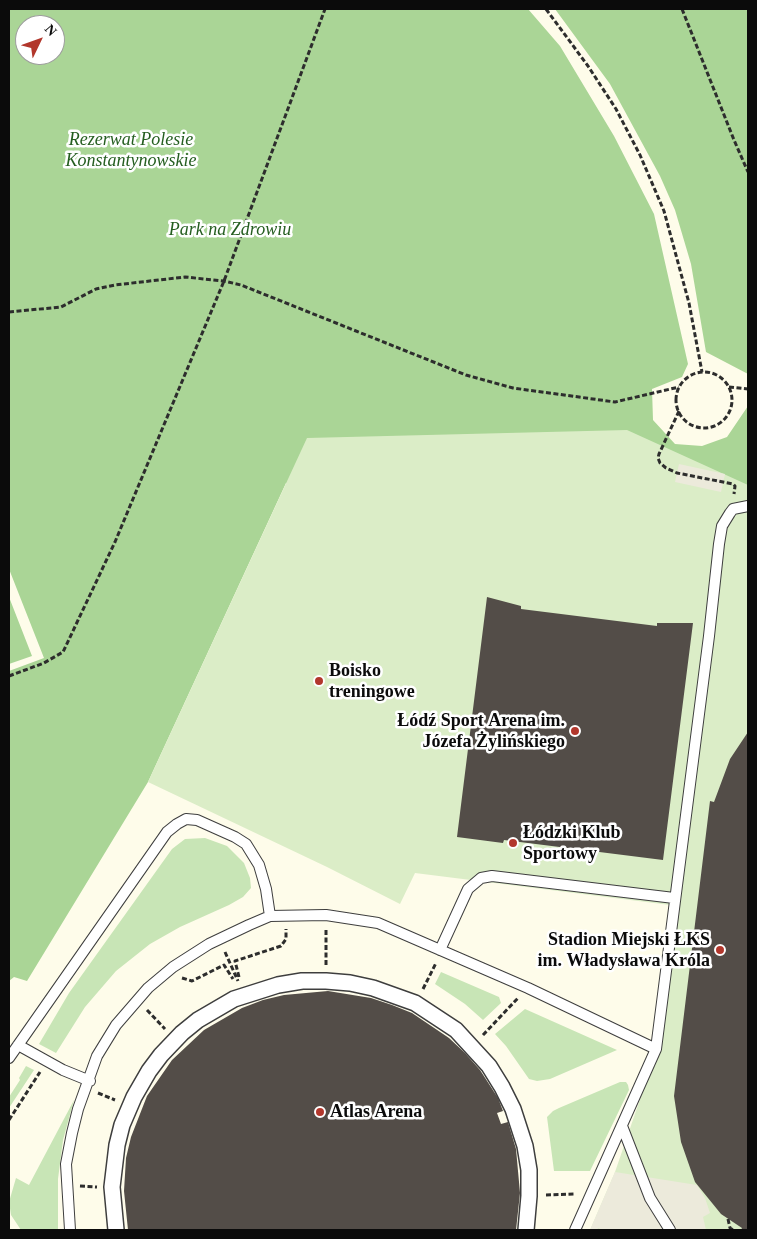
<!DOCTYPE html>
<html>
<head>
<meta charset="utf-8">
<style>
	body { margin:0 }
	#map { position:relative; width:757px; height:1239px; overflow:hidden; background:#fefcea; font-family:Georgia,serif }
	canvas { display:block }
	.frame { position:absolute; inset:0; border:10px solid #0b0b0b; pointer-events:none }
	.north { position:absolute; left:15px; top:15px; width:50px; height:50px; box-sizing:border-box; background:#fff; border:1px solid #9d9d9d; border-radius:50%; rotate:48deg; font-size:14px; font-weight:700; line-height:20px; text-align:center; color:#0b0b0b }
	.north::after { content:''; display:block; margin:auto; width:18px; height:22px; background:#b2372c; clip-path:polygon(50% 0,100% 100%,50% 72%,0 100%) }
</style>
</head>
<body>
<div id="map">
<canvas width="757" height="1239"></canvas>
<div class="frame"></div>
<div class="north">N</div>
</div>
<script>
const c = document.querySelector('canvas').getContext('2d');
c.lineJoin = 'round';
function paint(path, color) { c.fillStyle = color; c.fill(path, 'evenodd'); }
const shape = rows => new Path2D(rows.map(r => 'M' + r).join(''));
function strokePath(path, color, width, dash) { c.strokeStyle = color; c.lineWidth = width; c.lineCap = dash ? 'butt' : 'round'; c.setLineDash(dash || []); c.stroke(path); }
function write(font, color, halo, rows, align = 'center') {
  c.font = font + ' Georgia,serif'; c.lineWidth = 5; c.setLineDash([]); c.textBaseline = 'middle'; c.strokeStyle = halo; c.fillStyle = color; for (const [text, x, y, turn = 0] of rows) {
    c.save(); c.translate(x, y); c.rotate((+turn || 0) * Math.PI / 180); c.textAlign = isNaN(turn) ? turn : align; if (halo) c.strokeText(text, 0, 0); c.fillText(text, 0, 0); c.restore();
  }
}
paint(shape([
	[205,838,227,846,244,863,250,878,251,888,243,897,229,905,180,927,150,944,116,971,85,1007,56,1053,39,1044,69,993,172,849,185,839],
	[441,972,499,997,501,1003,483,1020,465,1004,435,984],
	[525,1009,617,1050,550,1079,537,1081,529,1079,506,1046,495,1034],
	[26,1066,34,1070,9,1108,9,1097,20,1080,19,1078],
	[620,1082,626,1082,628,1085,629,1090,590,1171,554,1171,547,1117,553,1111,559,1108],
	[74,1100,63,1140,58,1179,58,1230,21,1230,11,1215,9,1202,16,1178,29,1185]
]), '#c8e5b6');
paint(shape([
	[9,9,528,9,560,46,614,136,654,214,688,364,682,377,652,389,653,420,675,444,702,446,727,437,748,406,748,488,286,483,148,782,27,981,14,977,9,981,9,671,44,658,9,569],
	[25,25,55,25,55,55,25,55],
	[555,9,748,9,748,374,706,352,691,264,675,210,660,176,610,84],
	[9,597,32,656,9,664]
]), '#aad596');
paint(shape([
	[627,430,748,485,748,1230,590,1230,615,1172,658,1047,670,905,415,873,400,904,327,867,148,782,307,438]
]), '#dbedc7');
paint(shape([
	[679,464,725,474,721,492,675,482],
	[615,1172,697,1185,705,1198,710,1213,703,1217,706,1230,603,1230,598,1228,597,1230,590,1230]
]), '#eceadb');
paint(shape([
	[487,597,521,606,521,609,657,626,657,623,693,623,663,860,504,840,503,843,457,837],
	[748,732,748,1230,741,1230,742,1228,721,1214,695,1182,681,1142,674,1096,710,801,714,802,730,759],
	[328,991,371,998,392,1005,412,1013,449,1038,465,1053,480,1070,498,1098,503,1111,497,1113,501,1124,508,1122,516,1149,520,1193,516,1230,128,1230,124,1191,126,1158,131,1137,147,1096,172,1060,204,1030,242,1008,263,1000,284,995]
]), '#534d48');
const service = shape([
	[440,950,468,889,481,878,492,876,674,898],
	[18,1045,63,1070,90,1081],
	[9,1058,167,832,177,824,186,819,197,820,235,837,246,844,259,865,266,889,270,916],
	[622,1126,650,1198,670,1230],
	[70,1230,66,1164,72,1133,78,1109,97,1056,116,1025,148,988,173,967,209,944,249,925,270,916,326,915,378,923,528,988,656,1049],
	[575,1230,656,1049,709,636,719,544,722,526,730,513,733,509,748,506]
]);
const pedestrian = shape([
	[116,1230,112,1187,117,1145,122,1125,134,1097,149,1071,161,1055,182,1033,198,1020,234,999,278,985,302,981,326,981,350,983,373,988,415,1003,456,1030,489,1066,502,1087,513,1109,525,1146,529,1170,529,1196,526,1230]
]);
strokePath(service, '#3e3e3e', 12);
strokePath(pedestrian, '#3e3e3e', 18);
strokePath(shape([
	[546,9,588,66,616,109,640,155,664,211,689,303,702,372],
	[682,9,734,140,748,172],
	[9,312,61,307,96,289,115,285,185,277,224,281,241,285,466,375,513,388,615,402,679,387],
	'676 400a28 28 0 1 1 56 0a28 28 0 1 1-56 0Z',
	[729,387,748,389],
	[679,411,659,454,658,458,660,463,666,468,677,473,733,484,735,486,734,494],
	[9,676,44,663,63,652,115,542,224,281,325,9],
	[225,952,238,981],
	[326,965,326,929],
	[239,977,235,961,281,946,286,939,286,929],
	[182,978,192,981,224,965,233,979],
	[423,989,436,963],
	[147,1010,165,1029],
	[483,1035,518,998],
	[98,1093,115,1100],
	[9,1120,40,1072],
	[80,1186,97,1187],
	[546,1195,575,1194],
	[728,1219,730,1228,733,1230]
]), '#2d2d2d', 3, [5, 2.5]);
strokePath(service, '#fff', 10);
strokePath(pedestrian, '#fff', 15);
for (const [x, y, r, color] of [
	[319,681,5,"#b2372c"],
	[575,731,5,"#b2372c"],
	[513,843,5,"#b2372c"],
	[720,950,5,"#b2372c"],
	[320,1112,5,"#b2372c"]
]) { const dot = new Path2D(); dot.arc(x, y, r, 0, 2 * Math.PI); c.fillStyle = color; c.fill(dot); strokePath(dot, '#fff', 2); }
write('italic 18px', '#255e20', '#fff', [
	["Rezerwat Polesie",131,140],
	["Konstantynowskie",131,161],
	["Park na Zdrowiu",230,230]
]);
write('bold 18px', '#0b0b0b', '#fff', [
	["Boisko",329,671],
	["treningowe",329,692],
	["Łódź Sport Arena im.",565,721,"right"],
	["Józefa Żylińskiego",565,742,"right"],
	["Łódzki Klub",523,833],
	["Sportowy",523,854],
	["Stadion Miejski ŁKS",710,940,"right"],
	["im. Władysława Króla",710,961,"right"],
	["Atlas Arena",330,1112]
], 'left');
</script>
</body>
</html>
